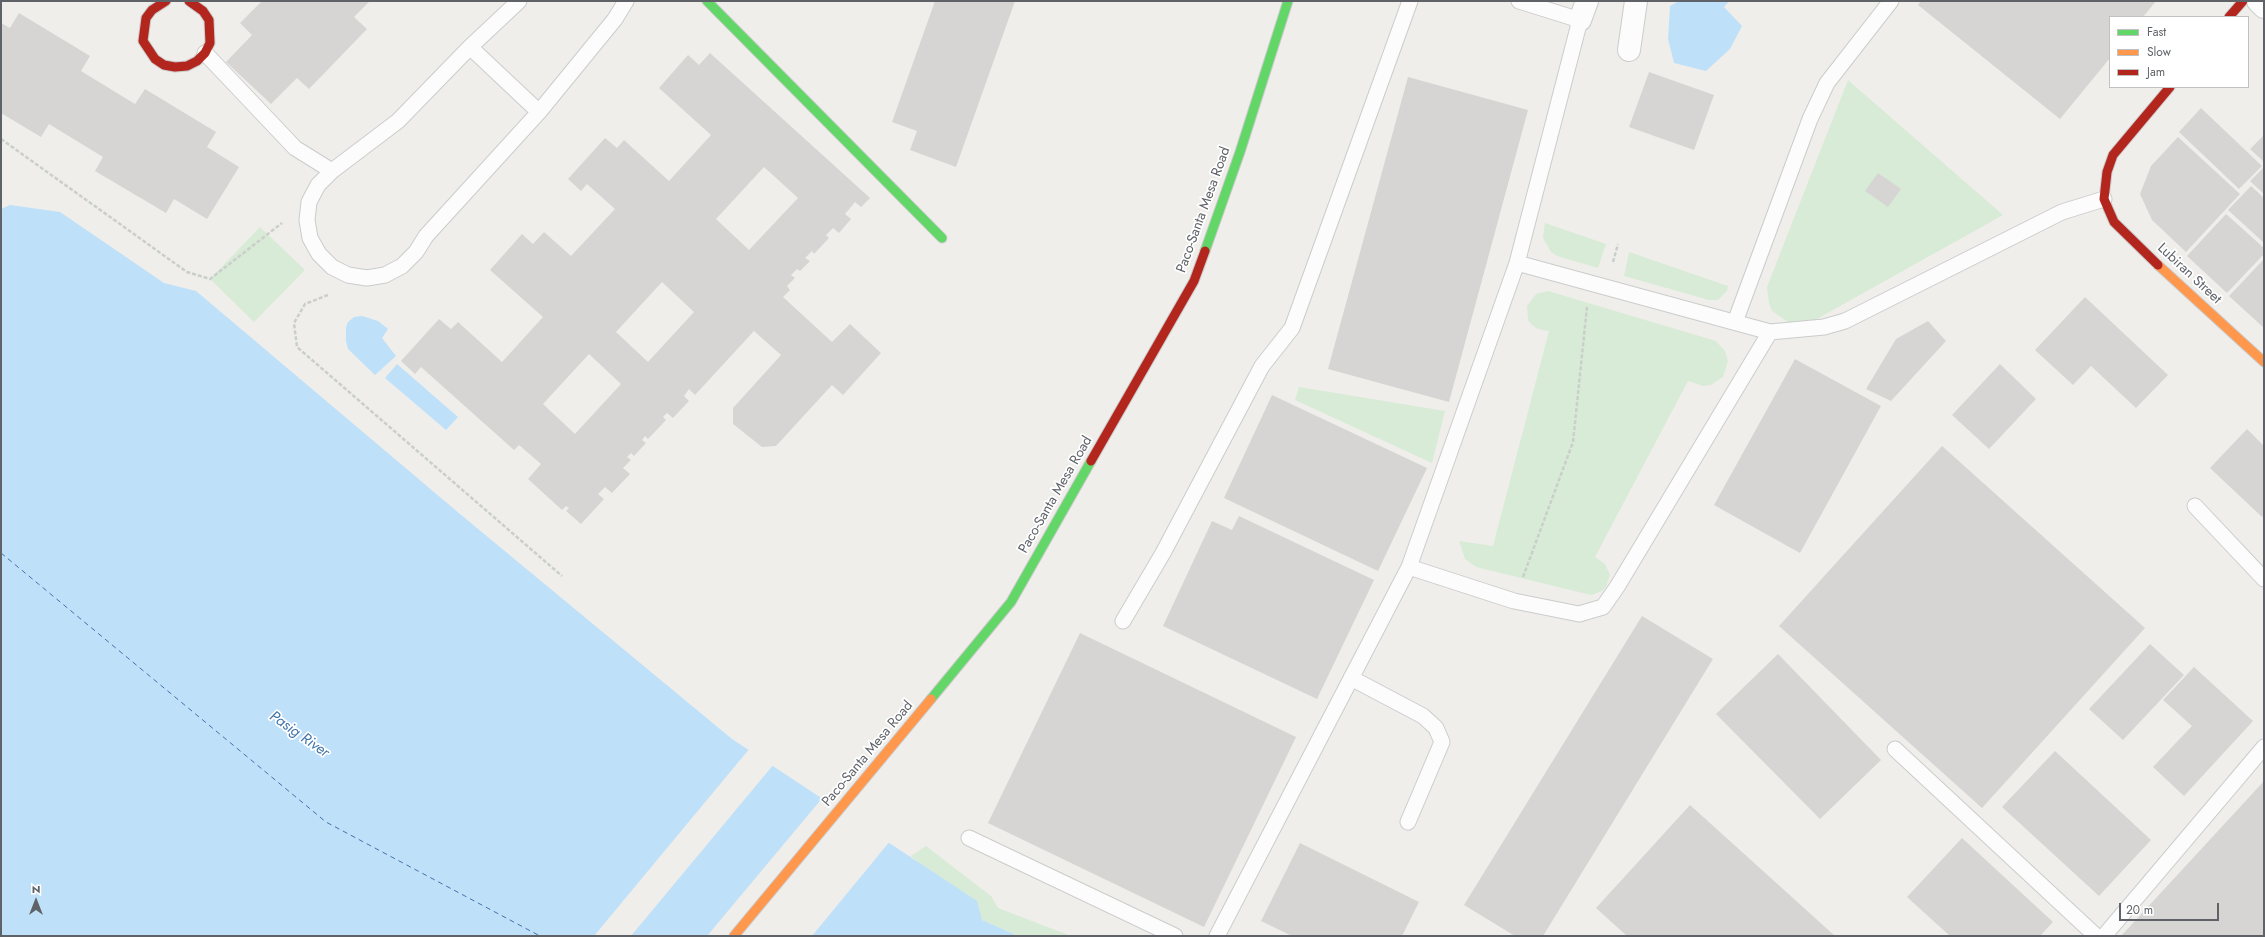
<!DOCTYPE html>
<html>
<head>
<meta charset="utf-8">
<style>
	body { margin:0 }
	#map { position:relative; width:2265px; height:937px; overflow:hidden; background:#efeeea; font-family:Jost,sans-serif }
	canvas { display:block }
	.frame { position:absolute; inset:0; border:2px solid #5f6368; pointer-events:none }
	.legend { position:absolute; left:2109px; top:16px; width:140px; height:72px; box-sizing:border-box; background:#fff; border:1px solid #bfc1c3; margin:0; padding:5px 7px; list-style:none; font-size:12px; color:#5f6368 }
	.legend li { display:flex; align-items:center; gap:8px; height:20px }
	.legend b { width:20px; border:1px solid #bfc1c3 }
	.north { position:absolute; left:16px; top:881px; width:40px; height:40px; -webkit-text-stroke:3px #fff; paint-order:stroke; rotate:0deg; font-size:11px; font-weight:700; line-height:16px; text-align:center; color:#5f6368 }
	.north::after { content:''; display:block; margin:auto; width:14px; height:18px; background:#5f6368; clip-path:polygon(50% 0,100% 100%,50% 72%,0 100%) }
	.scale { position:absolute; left:2119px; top:903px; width:100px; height:18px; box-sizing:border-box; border:2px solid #5f6368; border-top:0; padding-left:5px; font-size:12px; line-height:14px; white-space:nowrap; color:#5f6368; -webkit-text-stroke:3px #fff; paint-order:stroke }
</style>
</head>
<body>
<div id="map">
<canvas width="2265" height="937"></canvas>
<div class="frame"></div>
<ul class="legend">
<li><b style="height:5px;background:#63d668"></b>Fast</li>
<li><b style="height:5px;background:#ff974d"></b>Slow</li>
<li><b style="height:5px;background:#b3261e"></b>Jam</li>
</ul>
<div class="north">N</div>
<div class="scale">20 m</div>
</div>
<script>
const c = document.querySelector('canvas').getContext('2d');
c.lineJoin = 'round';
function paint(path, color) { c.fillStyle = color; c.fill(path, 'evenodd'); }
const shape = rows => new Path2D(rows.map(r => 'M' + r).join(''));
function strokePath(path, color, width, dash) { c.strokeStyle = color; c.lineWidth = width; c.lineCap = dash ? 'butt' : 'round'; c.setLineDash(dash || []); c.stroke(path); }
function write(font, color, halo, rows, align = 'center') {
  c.font = font + ' Jost,sans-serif'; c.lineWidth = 3.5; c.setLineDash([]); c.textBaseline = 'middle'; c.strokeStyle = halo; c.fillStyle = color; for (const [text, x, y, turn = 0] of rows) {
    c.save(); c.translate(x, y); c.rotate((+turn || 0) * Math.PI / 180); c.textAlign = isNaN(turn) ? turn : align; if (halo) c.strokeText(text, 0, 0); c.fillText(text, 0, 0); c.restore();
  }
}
paint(shape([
	[1848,80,2003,215,1815,320,1807,323,1789,323,1772,311,1769,303,1767,287],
	[1545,223,1606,244,1598,268,1557,256,1551,252,1543,238],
	[260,227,305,270,254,322,210,279],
	[1629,252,1728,286,1727,291,1718,300,1709,300,1624,276],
	[1548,291,1716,341,1725,351,1728,361,1723,377,1711,385,1703,386,1688,381,1595,557,1605,564,1610,575,1606,587,1602,591,1591,595,1476,567,1465,559,1459,541,1493,546,1549,331,1538,329,1532,325,1528,320,1527,306,1536,294],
	[1299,387,1445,411,1432,463,1295,400],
	[926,846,991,896,998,908,1071,936,1018,936,982,920,911,856]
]), '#d8ebd6');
paint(shape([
	[1679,1,1729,1,1724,7,1742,26,1730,49,1706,71,1674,63,1668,39,1670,6],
	[10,205,60,212,164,283,196,291,460,514,732,739,977,901,982,920,1018,936,1,936,1,209],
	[362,316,378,321,388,329,382,338,396,356,375,375,348,349,346,341,346,327,348,322,354,317],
	[397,364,458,417,446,430,385,378]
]), '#bfe0f9');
paint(shape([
	[750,748,774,764,631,936,594,936],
	[824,796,891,840,812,936,707,936]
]), '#efeeea');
strokePath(shape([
	[1,553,326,822,540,936]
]), '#4174aa', 1, [5, 4]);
paint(shape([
	[262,1,370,1,354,17,367,29,309,89,297,78,271,104,226,62,252,35,240,23],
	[935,1,1015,1,956,167,910,150,917,131,892,122],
	[1921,1,2156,1,2143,17,2110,17,2110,58,2060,119,1918,5],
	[19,13,90,56,81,71,135,104,145,89,216,132,207,147,239,167,207,219,174,199,166,213,95,171,103,157,49,124,41,137,1,113,1,23,10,28],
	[710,53,870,198,861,207,855,202,845,214,851,219,839,233,833,228,826,235,829,238,814,254,812,251,805,258,810,261,800,271,797,269,791,275,795,278,787,286,790,290,783,297,832,342,850,324,881,353,843,395,832,385,776,446,762,447,733,424,733,408,781,355,754,331,695,395,689,389,684,396,689,401,673,418,667,413,663,417,666,420,648,439,645,436,642,440,646,443,634,456,631,453,627,457,631,460,623,468,630,474,612,493,605,487,598,494,604,499,581,524,566,511,569,508,566,506,562,510,528,479,541,464,519,445,514,450,421,367,415,374,401,361,439,319,451,329,458,322,502,362,543,317,490,270,522,234,533,244,544,232,571,256,615,209,587,184,581,191,568,179,605,138,617,148,624,140,669,181,711,135,659,88,688,55,699,65],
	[764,167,798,198,749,250,716,219],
	[662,282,694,312,648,362,616,332],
	[589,354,621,384,575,434,543,404],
	[1649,72,1714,95,1694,150,1629,127],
	[1408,77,1528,110,1449,402,1328,369],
	[2201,108,2262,166,2239,189,2179,132],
	[2264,135,2264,162,2250,149],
	[2178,137,2240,194,2186,252,2152,220,2140,194,2151,166],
	[2264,167,2264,194,2250,181],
	[1878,173,1901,189,1888,207,1865,191],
	[2251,186,2264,198,2264,243,2228,210],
	[2226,214,2264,248,2264,254,2227,293,2187,256],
	[2264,259,2264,328,2229,296],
	[2085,297,2168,375,2136,408,2091,366,2073,385,2035,350],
	[1928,321,1946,341,1891,401,1866,389,1896,339],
	[1795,359,1881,406,1800,553,1714,505],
	[2000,364,2036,399,1989,449,1952,415],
	[1272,395,1427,468,1378,571,1224,498],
	[2247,429,2264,446,2264,514,2262,517,2210,468],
	[1942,446,2145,628,1982,808,1779,626],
	[1239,516,1374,580,1317,699,1163,626,1212,521,1232,530],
	[1642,616,1713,659,1543,936,1515,936,1464,905],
	[1080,633,1296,737,1204,927,988,823],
	[2150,644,2184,675,2123,740,2089,709],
	[1778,654,1881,760,1820,819,1716,714],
	[2194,667,2253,721,2184,796,2153,767,2192,726,2163,700],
	[2055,751,2151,840,2099,896,2002,807],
	[2264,781,2264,936,2121,936],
	[1690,805,1835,936,1627,936,1596,908],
	[1962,838,2053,922,2040,936,1950,936,1907,897],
	[1300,843,1419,902,1402,936,1292,936,1261,921]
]), '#d6d5d3');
const lane = shape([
	[519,1,470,47,398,121,332,171,318,185,309,202,307,220,310,238,319,254,332,267,348,275,367,278,385,275,402,266,416,252,426,236,539,112,615,19,626,1],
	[470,47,539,112],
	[205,53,295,148,332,171],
	[1517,263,1770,332,1824,327,1845,321,2062,212,2104,199],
	[1735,322,1810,119,1827,83,1891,1],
	[2195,506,2264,579],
	[1409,567,1514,601,1579,614,1603,607,1617,587,1770,332],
	[1123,621,1163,553,1262,366,1292,328,1410,1],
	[1351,678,1423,716,1436,728,1442,742,1408,822],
	[1895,749,2096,936],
	[969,838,1175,936],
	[1217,936,1409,567,1517,263,1580,20,1519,1],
	[2104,936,2264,747]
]);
const street = shape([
	[2258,1,2264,7],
	[1580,20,1587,1],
	[1629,50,1636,1]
]);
const fast = shape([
	[707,1,942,238],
	[1205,251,1240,152,1288,1],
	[931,699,1011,602,1091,461]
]);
const slow = shape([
	[2158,265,2264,362],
	[734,936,931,699]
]);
const jam = shape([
	[166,1,152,10,146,18,143,41,155,59,164,65,175,67,187,66,197,61,205,53,210,43,209,20,203,11,189,1],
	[2229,17,2243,1],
	[2158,265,2114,222,2104,199,2107,172,2113,155,2170,87],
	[1091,461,1194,281,1205,251]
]);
strokePath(lane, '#cbcccc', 17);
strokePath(street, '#cbcccc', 24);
strokePath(fast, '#cacacb', 11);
strokePath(slow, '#cacacb', 11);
strokePath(jam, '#cacacb', 11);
strokePath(shape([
	[1,139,187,272,210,279,282,223],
	[1613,262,1618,244],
	[328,295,305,304,294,323,297,347,562,576],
	[1523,577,1573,442,1587,307]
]), '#cacfcc', 2.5, [4, 2]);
strokePath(lane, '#fdfcfc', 15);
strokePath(street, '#fdfcfc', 22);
strokePath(fast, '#63d668', 9);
strokePath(slow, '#ff974d', 9);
strokePath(jam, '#b3261e', 9);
write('14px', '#5f6368', '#fff', [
	["Paco-Santa Mesa Road",1204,210,-70],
	["Lubiran Street",2189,274,43],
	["Paco-Santa Mesa Road",1056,495,-60],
	["Paco-Santa Mesa Road",868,754,-50]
]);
write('italic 15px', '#4174aa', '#fff', [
	["Pasig River",299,735,35]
]);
</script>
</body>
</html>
